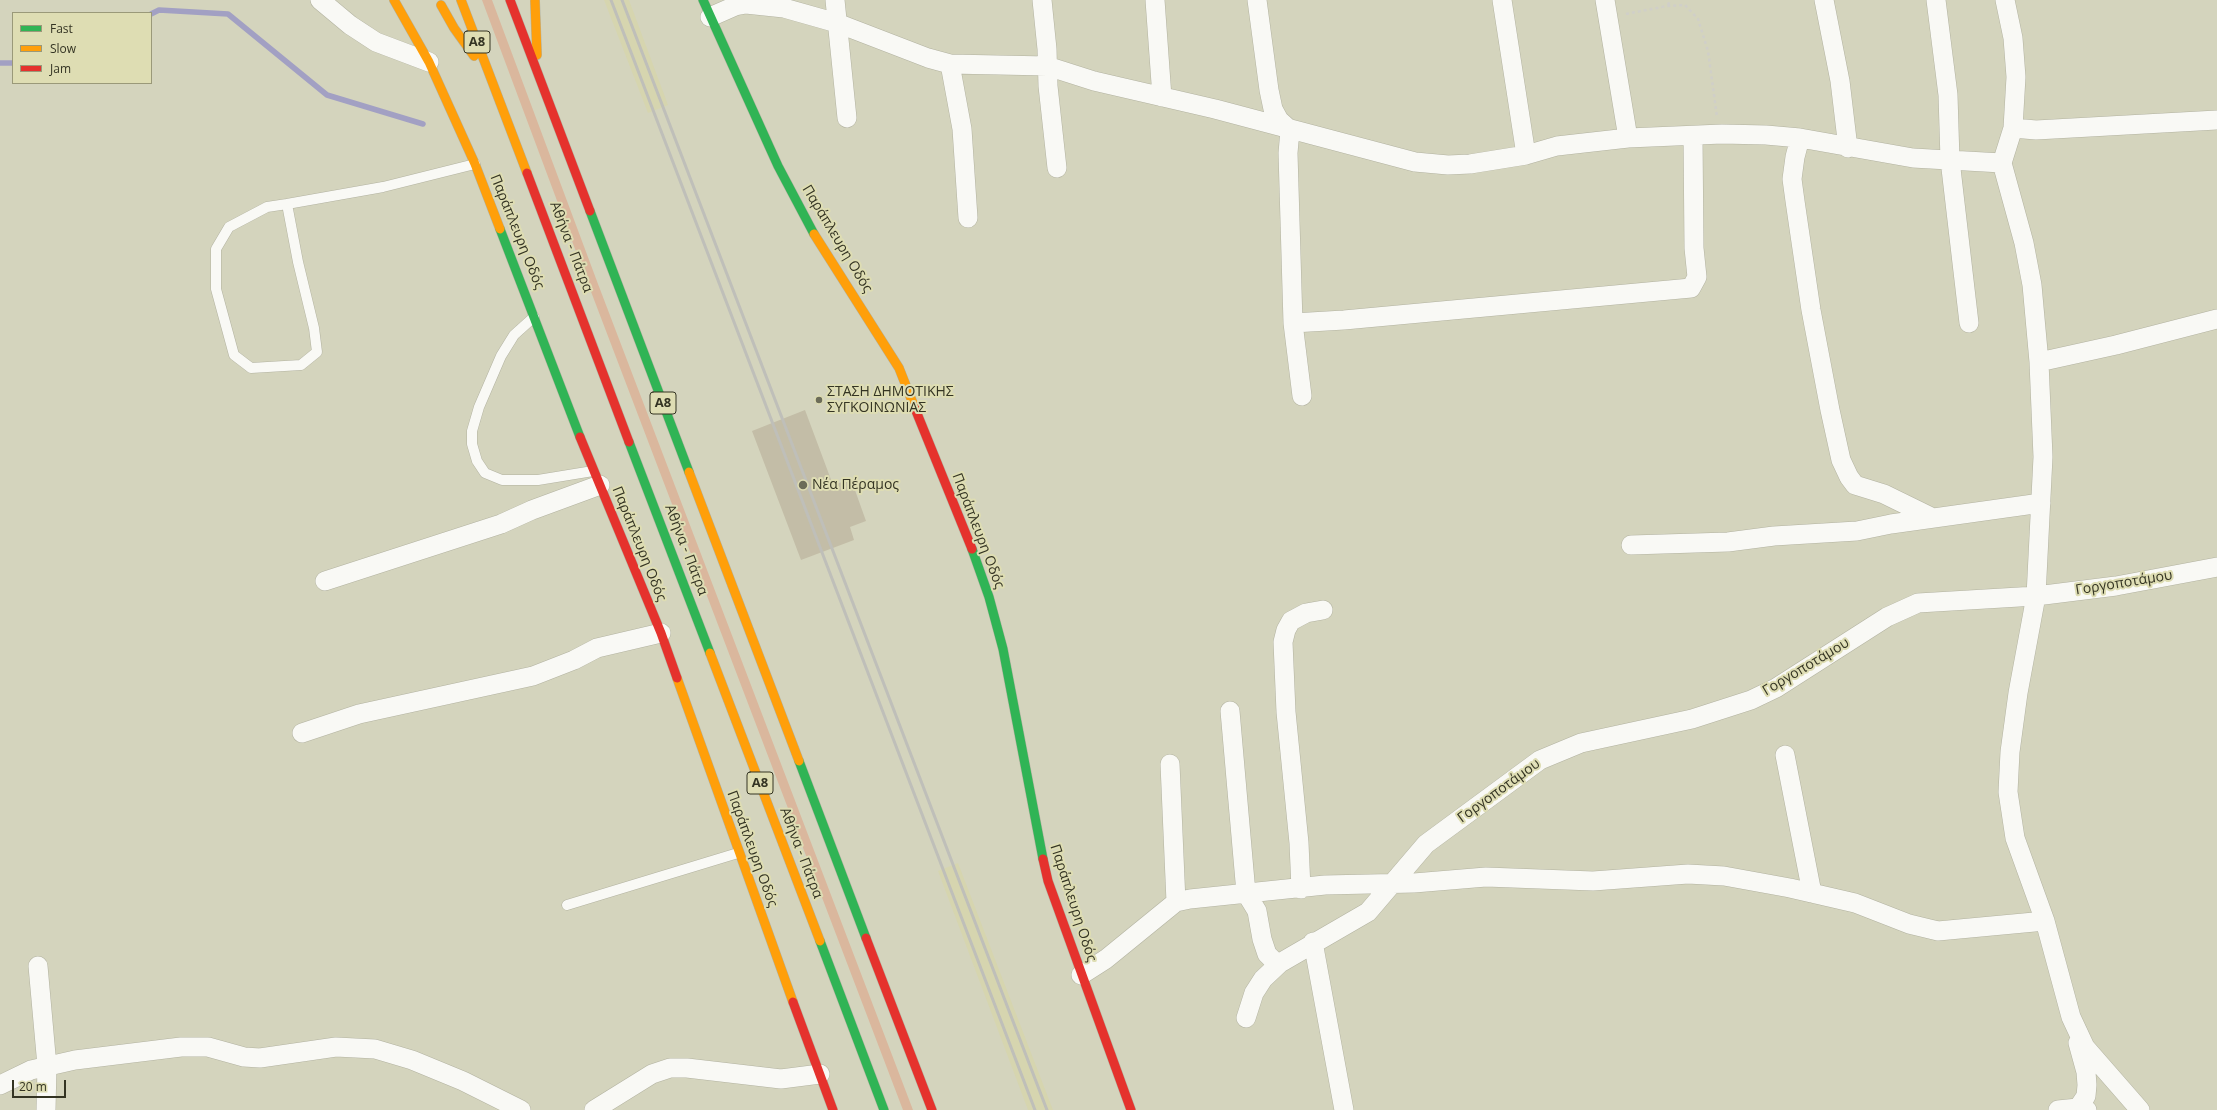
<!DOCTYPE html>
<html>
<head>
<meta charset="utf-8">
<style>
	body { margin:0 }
	#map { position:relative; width:2217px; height:1110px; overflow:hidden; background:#d4d4bd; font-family:"Open Sans",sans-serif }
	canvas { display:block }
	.legend { position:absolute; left:12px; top:12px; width:140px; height:72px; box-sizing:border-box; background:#deddb3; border:1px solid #9a9979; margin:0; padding:5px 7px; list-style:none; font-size:12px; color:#343423 }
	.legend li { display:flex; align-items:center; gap:8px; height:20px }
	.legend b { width:20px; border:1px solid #9a9979 }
	.scale { position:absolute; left:12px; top:1080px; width:54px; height:18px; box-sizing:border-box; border:2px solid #343423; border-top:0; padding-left:5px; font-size:12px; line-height:14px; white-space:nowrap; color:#343423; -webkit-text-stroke:3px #deddb3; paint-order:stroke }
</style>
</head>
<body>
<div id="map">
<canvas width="2217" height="1110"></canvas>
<ul class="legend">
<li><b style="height:5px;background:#30b455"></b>Fast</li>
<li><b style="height:5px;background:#ff9f0a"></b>Slow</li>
<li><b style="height:5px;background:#e5322d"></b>Jam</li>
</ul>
<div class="scale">20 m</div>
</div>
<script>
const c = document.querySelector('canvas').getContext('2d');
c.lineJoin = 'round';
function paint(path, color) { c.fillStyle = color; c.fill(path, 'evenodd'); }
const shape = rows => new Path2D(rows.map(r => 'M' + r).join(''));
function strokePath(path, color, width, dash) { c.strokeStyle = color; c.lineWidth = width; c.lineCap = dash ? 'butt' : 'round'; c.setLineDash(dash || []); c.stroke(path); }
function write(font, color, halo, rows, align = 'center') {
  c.font = font + ' "Open Sans",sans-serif'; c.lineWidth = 4; c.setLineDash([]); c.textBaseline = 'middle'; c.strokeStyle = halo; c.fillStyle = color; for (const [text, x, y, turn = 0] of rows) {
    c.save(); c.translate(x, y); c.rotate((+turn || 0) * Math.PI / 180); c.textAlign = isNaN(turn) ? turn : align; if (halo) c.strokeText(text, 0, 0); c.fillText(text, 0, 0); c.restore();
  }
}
paint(shape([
	[604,0,629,0,668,105,648,113],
	[958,863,1053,1110,1028,1110,938,871]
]), '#d6d5af');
paint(shape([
	[482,0,492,0,598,284,913,1110,903,1110,590,289]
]), '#dab79d');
strokePath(shape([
	[151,14,159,10,228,14,327,95,423,124],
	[0,63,13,63]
]), '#a2a0c3', 5.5);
paint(shape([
	[805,410,833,485,851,479,866,521,850,527,854,540,801,560,752,431]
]), '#c3bda7');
const lane = shape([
	[287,204,298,262,314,328,317,352,301,365,251,368,234,355,216,289,216,249,229,227,267,207,287,204,383,187,475,164],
	[534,317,514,335,501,356,479,407,472,431,472,444,477,461,485,473,502,480,538,480,593,471],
	[567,905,738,853]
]);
const street = shape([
	[320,0,350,25,376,42,429,62],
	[835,0,847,118],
	[1042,0,1047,49,1048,86,1057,168],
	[1155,0,1162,97],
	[1257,0,1269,90,1273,109,1279,120,1290,130,1288,153,1293,323,1302,396],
	[1502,0,1526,155],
	[1605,0,1628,138],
	[1824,0,1840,81,1848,148],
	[1936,0,1948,95,1950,160,1969,323],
	[2005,0,2013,38,2016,77,2013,128,2002,163,2024,243,2032,285,2039,362,2043,457,2036,596,2018,693,2010,752,2008,792,2015,838,2045,921,2071,1017,2085,1047,2140,1110],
	[710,17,735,6,746,4,784,8,837,23,928,58,950,64,1047,66,1094,81,1215,109,1415,162,1448,165,1470,164,1526,155,1557,146,1628,138,1722,134,1766,135,1800,138,1913,158,2002,163],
	[950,64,962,129,968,218],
	[2013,128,2036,130,2217,120],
	[1800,138,1795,157,1792,179,1795,201,1811,310,1830,410,1841,460,1849,477,1855,485,1884,494,1933,518],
	[1293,323,1344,320,1691,288,1697,277,1694,248,1693,136],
	[2039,362,2116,345,2217,319],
	[1631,545,1728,542,1774,536,1857,531,1891,524,2041,503],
	[325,581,501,524,532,510,600,485],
	[1230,711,1246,893,1257,911,1262,939,1267,954,1275,962,1280,963],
	[302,733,359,714,533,676,574,660,597,648,661,633],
	[1785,755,1812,893],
	[1170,764,1176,902],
	[1301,889,1299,843,1286,712,1283,642,1286,630,1291,621,1306,613,1323,610],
	[1313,942,1344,1110],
	[38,966,47,1066,46,1110],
	[1081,975,1106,959,1176,902,1190,899,1325,885,1414,883,1486,877,1593,881,1688,874,1724,876,1790,888,1855,903,1909,924,1938,931,2045,921],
	[1246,1018,1254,993,1263,979,1280,963,1368,912,1426,844,1540,760,1581,743,1692,719,1751,700,1776,688,1887,617,1918,603,2036,596,2116,586,2217,567],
	[0,1085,31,1070,75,1060,181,1047,208,1047,244,1057,260,1058,336,1047,375,1049,412,1060,463,1081,521,1110],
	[2078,1108,2086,1096,2087,1085,2086,1072,2078,1043],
	[594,1110,652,1074,670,1068,687,1068,781,1079,820,1074],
	[2058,1110,2078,1108,2087,1110]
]);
const fast = shape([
	[703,0,778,166,814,234],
	[590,211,689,472],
	[500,229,580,437],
	[629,442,710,653],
	[972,549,989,597,1003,649,1043,859],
	[799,761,866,938],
	[820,941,884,1110]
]);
const slow = shape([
	[394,0,429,62,475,164,500,229],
	[461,0,527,173],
	[535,1,537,55],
	[441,5,454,28,474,56],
	[814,234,899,368,914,406],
	[689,472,799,761],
	[710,653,820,941],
	[677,678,793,1002]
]);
const jam = shape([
	[510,0,590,211],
	[527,173,629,442],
	[914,406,972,549],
	[580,437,661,633,677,678],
	[1043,859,1048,881,1131,1110],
	[866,938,932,1110],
	[793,1002,833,1110]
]);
strokePath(lane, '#b2b2a0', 11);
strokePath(street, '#b2b2a0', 20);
strokePath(fast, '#b2b2a0', 10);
strokePath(slow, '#b2b2a0', 10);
strokePath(jam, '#b2b2a0', 10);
strokePath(shape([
	[1668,5,1670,0],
	[1626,14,1667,6,1685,5,1698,19,1708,51,1717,117]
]), '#d0cfc8', 2.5, [3, 3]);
strokePath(lane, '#f9f9f5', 10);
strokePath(street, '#f9f9f5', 19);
strokePath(fast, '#30b455', 9);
strokePath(slow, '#ff9f0a', 9);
strokePath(jam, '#e5322d', 9);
strokePath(shape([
	[611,0,1035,1110],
	[622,0,1047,1110]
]), '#bfbfb9', 3);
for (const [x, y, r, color] of [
	[819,400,4,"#6c6c59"],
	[803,485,5,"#6c6c59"]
]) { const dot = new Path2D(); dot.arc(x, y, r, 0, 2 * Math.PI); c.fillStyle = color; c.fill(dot); strokePath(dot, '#deddb3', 1.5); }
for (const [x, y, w] of [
	[477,42,26],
	[663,403,26],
	[760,783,26]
]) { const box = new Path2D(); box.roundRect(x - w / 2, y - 11, w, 22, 3); c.fillStyle = '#deddb3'; c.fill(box); strokePath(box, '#343423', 1); }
write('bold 13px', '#343423', null, [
	["Α8",477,42],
	["Α8",663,403],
	["Α8",760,783]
]);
write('14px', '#343423', '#deddb3', [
	["Παράπλευρη Οδός",517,232,68],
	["Παράπλευρη Οδός",837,239,59],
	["Αθήνα - Πάτρα",571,247,69],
	["Παράπλευρη Οδός",978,531,69],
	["Παράπλευρη Οδός",639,544,68],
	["Αθήνα - Πάτρα",686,550,69],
	["Γοργοποτάμου",2124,583,-9],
	["Γοργοποτάμου",1806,667,-31],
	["Γοργοποτάμου",1499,791,-36],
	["Παράπλευρη Οδός",752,849,70],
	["Αθήνα - Πάτρα",801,853,69],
	["Παράπλευρη Οδός",1073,903,72]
]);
write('14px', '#343423', '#deddb3', [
	["ΣΤΑΣΗ ΔΗΜΟΤΙΚΗΣ",827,392],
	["ΣΥΓΚΟΙΝΩΝΙΑΣ",827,408],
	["Νέα Πέραμος",812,485]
], 'left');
</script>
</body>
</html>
